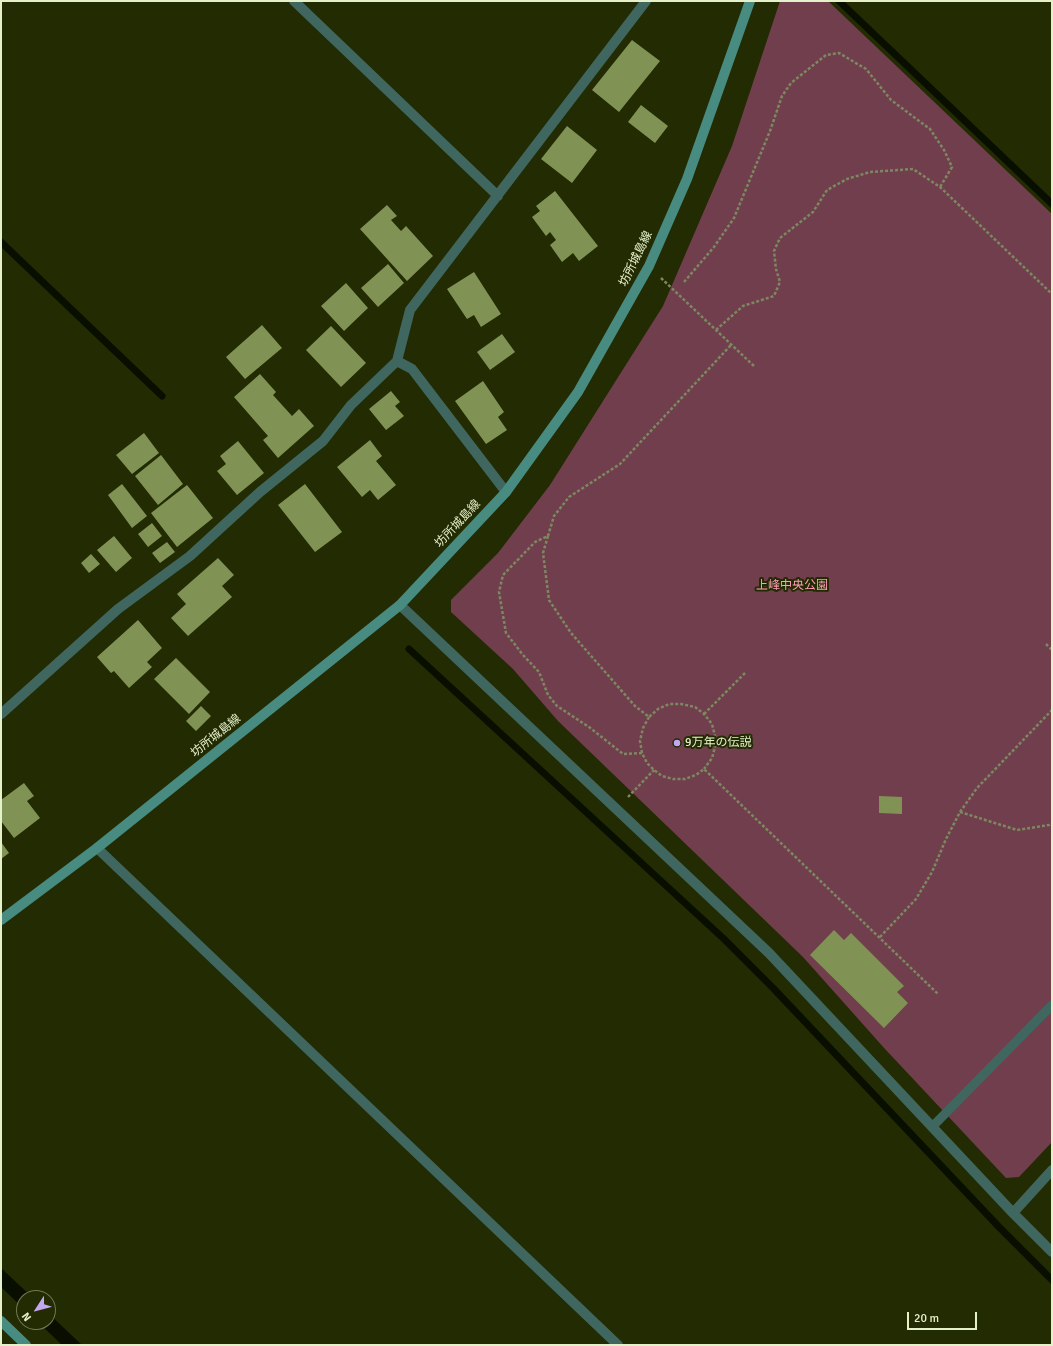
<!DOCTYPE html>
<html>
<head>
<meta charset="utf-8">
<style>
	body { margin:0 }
	#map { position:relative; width:1053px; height:1346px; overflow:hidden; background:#222b02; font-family:Signika,sans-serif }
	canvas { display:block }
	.frame { position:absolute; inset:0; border:2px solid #e5f1cb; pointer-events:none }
	.north { position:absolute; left:16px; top:1290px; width:40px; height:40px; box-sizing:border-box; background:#222b02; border:1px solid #707a52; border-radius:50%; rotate:234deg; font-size:11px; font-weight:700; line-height:16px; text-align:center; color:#e5f1cb }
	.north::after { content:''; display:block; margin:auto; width:14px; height:18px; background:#c4a7f1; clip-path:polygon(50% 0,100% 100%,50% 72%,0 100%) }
	.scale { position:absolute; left:907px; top:1312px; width:70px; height:18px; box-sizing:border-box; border:2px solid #e5f1cb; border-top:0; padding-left:5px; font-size:12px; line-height:14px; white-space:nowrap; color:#e5f1cb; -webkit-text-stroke:3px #222b02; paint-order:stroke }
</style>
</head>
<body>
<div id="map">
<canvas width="1053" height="1346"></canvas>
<div class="frame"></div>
<div class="north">N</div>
<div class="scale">20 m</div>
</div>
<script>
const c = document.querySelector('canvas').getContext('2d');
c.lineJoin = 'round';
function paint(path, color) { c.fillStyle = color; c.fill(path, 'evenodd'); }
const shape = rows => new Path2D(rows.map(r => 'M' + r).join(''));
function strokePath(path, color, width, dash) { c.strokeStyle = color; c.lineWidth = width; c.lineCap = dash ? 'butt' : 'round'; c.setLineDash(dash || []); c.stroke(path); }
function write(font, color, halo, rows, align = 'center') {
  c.font = font + ' Signika,"Noto Sans JP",sans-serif'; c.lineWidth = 4; c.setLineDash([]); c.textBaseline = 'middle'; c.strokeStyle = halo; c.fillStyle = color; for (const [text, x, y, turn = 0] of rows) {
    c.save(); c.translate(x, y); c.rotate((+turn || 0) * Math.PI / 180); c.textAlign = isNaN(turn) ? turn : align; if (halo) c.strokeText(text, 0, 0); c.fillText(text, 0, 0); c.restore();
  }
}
paint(shape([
	[780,1,828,1,1052,214,1052,1142,1019,1177,1006,1178,885,1049,803,957,558,721,513,669,451,612,451,600,498,553,550,485,663,306,732,146]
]), '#713e4d');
paint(shape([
	[1,1268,33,1298,24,1298,24,1309,1,1287],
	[48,1313,82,1345,62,1345,38,1322,48,1322]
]), '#090f00');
strokePath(shape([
	[839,1,1052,204],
	[1,242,162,396],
	[409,649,724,939,774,989,999,1227,1052,1280]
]), '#090f00', 7);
paint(shape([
	[632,40,660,61,619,112,592,90],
	[641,105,668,126,655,143,628,122],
	[567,126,597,150,572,183,541,159],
	[555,191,598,246,579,261,573,253,562,262,550,245,556,240,550,232,546,236,532,217,540,211,536,206],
	[387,205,397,216,391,220,401,231,406,226,433,256,407,281,360,229],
	[388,264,404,283,378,307,361,288],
	[474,272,501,314,481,327,474,315,467,319,447,289],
	[346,283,368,308,344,331,321,306],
	[262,325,282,348,245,379,226,357],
	[331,326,366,363,341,387,306,350],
	[502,334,515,352,490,370,477,352],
	[260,374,276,392,273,395,292,416,299,409,314,426,278,458,263,440,268,436,234,397],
	[483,381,504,412,498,417,507,430,486,444,455,401],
	[391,391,400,402,395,406,404,416,386,430,369,409],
	[144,433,159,453,132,474,116,455],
	[370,440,382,456,376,461,396,485,378,500,370,490,362,497,337,467],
	[238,441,264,473,237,495,217,471,226,464,220,456],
	[161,455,183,484,158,505,135,476],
	[122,484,147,516,132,528,108,495],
	[305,484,342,532,315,552,278,505],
	[187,485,213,518,177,547,151,513],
	[152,523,162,536,148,547,138,534],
	[114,536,132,558,116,572,97,550],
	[167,542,175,552,160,563,152,553],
	[91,554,100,564,89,573,81,563],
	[218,558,234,575,222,586,232,597,188,636,171,618,186,604,177,594],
	[138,620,162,648,147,662,152,667,129,688,114,671,111,673,97,657],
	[176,658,210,692,189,714,154,679],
	[201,706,211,716,196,731,186,721],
	[24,783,34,796,27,801,40,818,14,838,1,821,1,800],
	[879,796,902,797,902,814,879,813],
	[1,842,9,853,1,859],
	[834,930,844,940,851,933,904,986,897,992,908,1003,884,1028,810,955]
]), '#819354');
strokePath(shape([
	[661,278,755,367],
	[684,282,714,247,734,218,770,131,782,96,791,83,826,55,839,53,866,69,891,100,930,129,944,150,952,167,940,187],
	[716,330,743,306,774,296,780,282,776,269,774,251,780,238,813,212,827,190,847,179,870,172,913,169,940,187,1052,294],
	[548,536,543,553,549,600,571,633,635,706,649,717,658,709,669,704,681,704,695,707,704,714,712,724,715,736,715,747,712,758,704,769],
	[1046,644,1052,650],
	[704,714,745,673],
	[649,717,643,728,640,741,642,753,647,763,654,770,662,776,673,779,685,779,696,775,704,769,938,994],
	[642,753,623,754,589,727,557,706,548,695,539,672,523,655,506,633,499,592,503,575,535,542,548,536,554,516,569,497,620,464,731,345],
	[628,797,654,770],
	[960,812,977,788,1052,710],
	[880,937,916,899,932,872,946,839,960,812,1017,830,1049,825,1052,823]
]), '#7d8860', 2.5, [3, 2]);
strokePath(shape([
	[932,1127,1052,1005]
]), '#3f6760', 9);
strokePath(shape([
	[294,1,498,196],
	[397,361,412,369,506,492],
	[400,605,769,953,1013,1213,1052,1170],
	[1,714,118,609,190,556,260,492,323,441,351,405,397,361,410,310,646,1],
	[97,848,618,1345],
	[1013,1213,1052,1252]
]), '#3f6760', 10);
strokePath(shape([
	[1,920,97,848,400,605,506,492,578,392,649,266,687,179,750,1],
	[1,1321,26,1345]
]), '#488b81', 10);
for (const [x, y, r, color] of [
	[677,743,4,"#c4a7f1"]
]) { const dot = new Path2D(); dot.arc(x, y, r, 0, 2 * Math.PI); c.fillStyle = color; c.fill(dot); strokePath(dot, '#222b02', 1.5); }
write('12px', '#e5f1cb', '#222b02', [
	["坊所城島線",636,259,-64],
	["坊所城島線",458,524,-47],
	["坊所城島線",216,736,-39]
]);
write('12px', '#ff9eb9', '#222b02', [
	["上峰中央公園",792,586]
]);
write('12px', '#e5f1cb', '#222b02', [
	["9万年の伝説",685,743]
], 'left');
</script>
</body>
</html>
